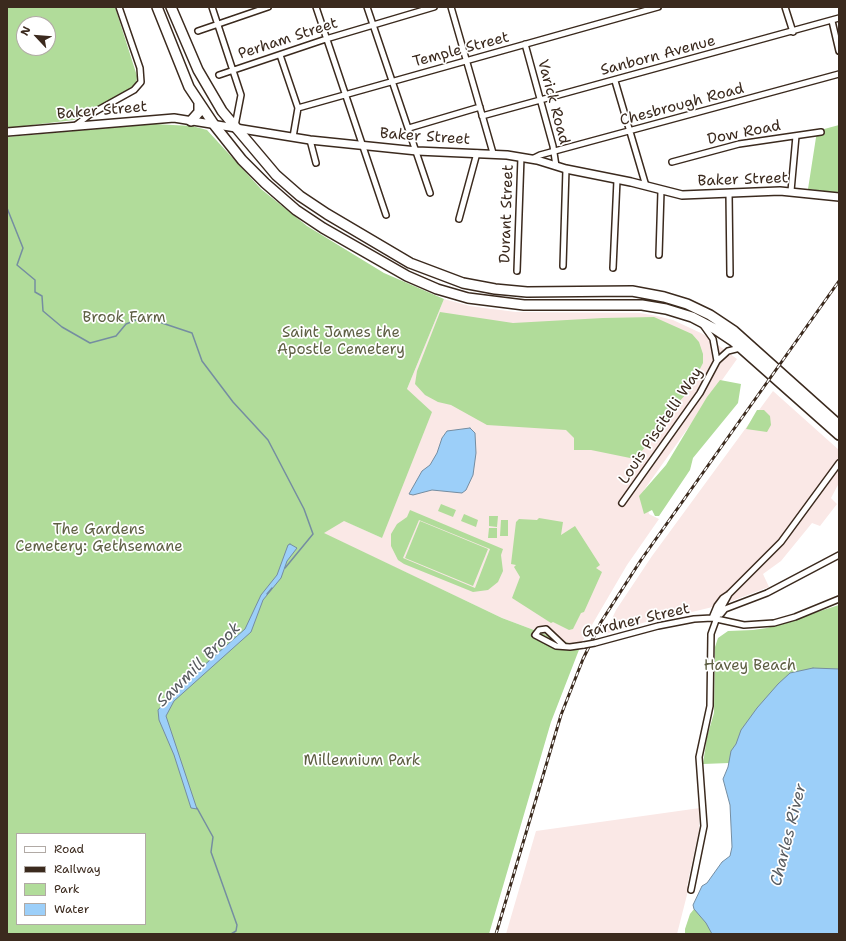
<!DOCTYPE html>
<html>
<head>
<meta charset="utf-8">
<style>
	body { margin:0 }
	#map { position:relative; width:846px; height:941px; overflow:hidden; background:#fff; font-family:"Shantell Sans",sans-serif }
	canvas { display:block }
	.frame { position:absolute; inset:0; border:8px solid #3b2a1e; pointer-events:none }
	.legend { position:absolute; left:16px; top:833px; width:130px; height:92px; box-sizing:border-box; background:#fff; border:1px solid #b1aaa5; margin:0; padding:5px 7px; list-style:none; font-size:12px; color:#3b2a1e }
	.legend li { display:flex; align-items:center; gap:8px; height:20px }
	.legend b { width:20px; border:1px solid #b1aaa5 }
	.north { position:absolute; left:16px; top:16px; width:40px; height:40px; box-sizing:border-box; background:#fff; border:1px solid #b1aaa5; border-radius:50%; rotate:296deg; font-size:11px; font-weight:700; line-height:16px; text-align:center; color:#3b2a1e }
	.north::after { content:''; display:block; margin:auto; width:14px; height:18px; background:#3b2a1e; clip-path:polygon(50% 0,100% 100%,50% 72%,0 100%) }
</style>
</head>
<body>
<div id="map">
<canvas width="846" height="941"></canvas>
<div class="frame"></div>
<ul class="legend">
<li><b style="height:5px;background:#fff"></b>Road</li>
<li><b style="height:5px;background:#3b2a1e"></b>Railway</li>
<li><b style="height:11px;background:#b1dc9a"></b>Park</li>
<li><b style="height:11px;background:#9ccff9"></b>Water</li>
</ul>
<div class="north">N</div>
</div>
<script>
const c = document.querySelector('canvas').getContext('2d');
c.lineJoin = 'round';
function paint(path, color) { c.fillStyle = color; c.fill(path, 'evenodd'); }
const shape = rows => new Path2D(rows.map(r => 'M' + r).join(''));
function strokePath(path, color, width, dash) { c.strokeStyle = color; c.lineWidth = width; c.lineCap = dash ? 'butt' : 'round'; c.setLineDash(dash || []); c.stroke(path); }
function write(font, color, halo, rows, align = 'center') {
  c.font = font + ' "Shantell Sans",sans-serif'; c.lineWidth = 3.5; c.setLineDash([]); c.textBaseline = 'middle'; c.strokeStyle = halo; c.fillStyle = color; for (const [text, x, y, turn = 0] of rows) {
    c.save(); c.translate(x, y); c.rotate((+turn || 0) * Math.PI / 180); c.textAlign = isNaN(turn) ? turn : align; if (halo) c.strokeText(text, 0, 0); c.fillText(text, 0, 0); c.restore();
  }
}
paint(shape([
	[444,299,470,306,516,312,640,313,657,316,673,320,703,334,737,359,644,490,649,514,659,519,627,565,582,642,571,644,502,618,312,528,314,507,382,538,407,389],
	[773,391,839,450,839,483,831,498,837,504,820,526,812,523,781,561,763,574,769,587,721,605,671,617,670,615,605,634,616,610,652,556],
	[700,808,699,830,687,886,689,887,677,934,506,934,536,831]
]), '#fae8e6');
paint(shape([
	[7,7,115,7,137,76,136,85,105,105,74,120,7,128],
	[24,24,48,24,48,48,24,48],
	[154,124,192,126,207,130,261,189,307,226,384,273,444,299,407,389,432,412,382,538,344,521,324,533,502,618,571,644,582,642,551,722,489,934,7,934,7,137],
	[17,834,145,834,145,924,17,924],
	[839,125,839,193,808,189,817,131],
	[440,312,513,323,603,318,654,317,692,334,699,342,703,354,703,363,688,392,676,405,664,425,635,459,591,450,574,450,574,438,566,430,487,425,451,405,438,402,425,395,415,384,417,371],
	[720,380,741,384,738,403,693,458,690,470,659,516,655,516,652,510,644,514,639,496,666,465,707,397],
	[757,410,764,410,770,416,771,425,767,432,746,429],
	[441,504,456,510,453,517,438,511],
	[410,510,503,549,501,555,503,571,498,582,488,590,473,592,404,564,398,560,391,546,391,534,397,524,407,517],
	[419,520,490,549,475,588,403,558],
	[464,514,478,520,476,527,461,521],
	[489,516,498,516,497,527,489,526],
	[539,518,563,522,561,535,575,526,600,565,596,568,602,572,584,612,581,613,573,629,569,630,553,622,551,623,512,598,520,577,514,567,516,565,511,564,516,522,519,519,537,520],
	[501,520,508,520,508,536,500,536],
	[420,521,488,549,473,586,405,558],
	[489,528,497,528,497,538,488,538],
	[839,605,839,669,729,763,703,764,707,737,714,713,715,647,718,638,728,631,753,630,767,628],
	[707,885,718,934,685,934,685,929,690,914,694,909,695,910]
]), '#b1dc9a');
const water = shape([
	[470,428,475,433,476,453,473,475,466,490,462,493,432,490,413,495,409,494,422,471,430,465,437,453,442,438,447,431,470,428],
	[290,544,297,548,287,561,281,578,263,600,251,632,174,701,166,716,197,809,191,808,174,755,159,720,158,710,175,691,245,629,261,595,277,575,288,545,290,544],
	[813,668,839,669,839,934,712,934,706,923,694,909,693,905,702,886,707,883,722,862,730,856,732,847,730,805,723,779,728,767,731,751,736,744,741,730,757,708,778,684,790,673,813,668]
]);
paint(water, '#9ccff9');
strokePath(water, '#758da1', 1);
strokePath(shape([
	[7,208,23,248,17,265,35,280,35,292,42,296,43,311,62,327,90,343,116,336,126,324,144,317,192,333,202,361,233,402,268,440,304,509,313,534,285,568],
	[267,594,272,588],
	[197,808,213,837,211,852,237,925,236,931,231,934]
]), '#758da1', 1.5);
const street = shape([
	[212,7,241,95,235,126],
	[316,7,386,215],
	[367,7,430,193],
	[451,7,493,153],
	[785,7,793,32],
	[832,21,839,51],
	[198,31,268,7],
	[525,44,553,146,556,166],
	[280,55,298,108],
	[219,75,326,39,434,7],
	[615,81,646,186],
	[482,116,839,18],
	[75,126,89,115,134,90,141,82,140,68,119,7],
	[409,128,480,107],
	[293,137,298,108,658,7],
	[310,140,316,163],
	[532,159,540,155,839,74],
	[672,162,739,144,821,132],
	[791,191,796,136],
	[729,193,730,274],
	[459,219,477,153],
	[659,255,661,191],
	[563,266,566,169],
	[613,268,617,180],
	[517,271,521,157],
	[703,325,713,339,717,361],
	[622,503,700,393,717,361,728,351,740,348],
	[721,614,725,609,767,593,839,555],
	[712,618,717,606,723,598,729,594,781,542,839,463],
	[595,643,658,626,694,619,712,618,744,625,774,623,795,617,839,599],
	[564,646,546,629,539,630,535,635,556,646,570,647,584,645],
	[691,890,704,826,699,757,710,706,711,634,719,612,729,594]
]);
const secondary = shape([
	[7,132,174,118,310,140,417,151,507,155,537,160,566,169,631,182,682,195,780,191,839,197]
]);
const highway = shape([
	[157,7,189,87,215,126,242,160,265,183,296,210,323,228,407,276,437,289,468,298,524,305,642,305,666,309,692,317,715,329,733,341,839,435],
	[171,7,198,70,222,111,276,175,300,196,327,214,410,263,463,283,495,289,527,292,632,291,664,297,687,304,710,315,734,331,839,425],
	[191,121,199,112,199,104]
]);
strokePath(street, '#3b2a1e', 8);
strokePath(secondary, '#3b2a1e', 10);
strokePath(highway, '#3b2a1e', 12);
strokePath(street, '#fff', 5);
strokePath(secondary, '#fff', 7);
strokePath(highway, '#fff', 9);
const rail = shape([
	[496,934,561,715,583,659,601,622,641,560,839,281]
]);
strokePath(rail, '#3b2a1e', 3);
strokePath(rail, '#fff', 1.5, [4.5]);
const streetBridge = shape([
	[584,645,595,643]
]);
strokePath(streetBridge, '#3b2a1e', 8, []);
strokePath(streetBridge, '#fff', 5);
write('15px', '#3b2a1e', '#fff', [
	["Perham Street",288,39,-18],
	["Temple Street",461,50,-15],
	["Sanborn Avenue",658,56,-15],
	["Varick Road",553,102,75],
	["Chesbrough Road",682,105,-15],
	["Baker Street",102,111,-5],
	["Dow Road",744,133,-11],
	["Baker Street",425,137,4],
	["Baker Street",743,180,-2],
	["Durant Street",507,214,-88],
	["Louis Piscitelli Way",661,426,-56],
	["Gardner Street",636,621,-13]
]);
write('15px', '#5e5f43', '#fff', [
	["Brook Farm",124,318],
	["Saint James the",341,333],
	["Apostle Cemetery",341,350],
	["The Gardens",99,530],
	["Cemetery: Gethsemane",99,547],
	["Havey Beach",750,666],
	["Millennium Park",362,761]
]);
write('italic 16px', '#585c60', '#fff', [
	["Sawmill Brook",199,665,-45],
	["Charles River",789,835,-76]
]);
</script>
</body>
</html>
